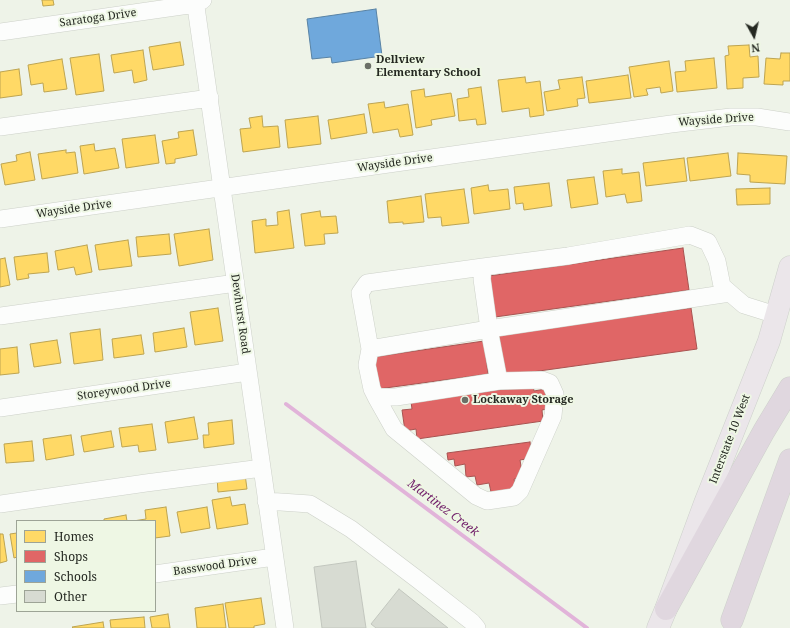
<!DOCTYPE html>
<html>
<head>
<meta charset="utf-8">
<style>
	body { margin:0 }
	#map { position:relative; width:790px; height:628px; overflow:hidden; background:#eef3e8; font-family:"Noto Serif",serif }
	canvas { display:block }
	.legend { position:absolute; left:16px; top:520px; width:140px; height:92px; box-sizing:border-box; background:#eef7e4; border:1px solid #9da496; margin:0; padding:5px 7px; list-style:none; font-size:12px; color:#242821 }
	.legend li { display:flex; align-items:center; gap:8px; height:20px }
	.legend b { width:20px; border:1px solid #9da496 }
	.north { position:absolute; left:734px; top:16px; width:40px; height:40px; -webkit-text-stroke:3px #eef7e4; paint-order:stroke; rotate:172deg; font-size:11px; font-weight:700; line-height:16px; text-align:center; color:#242821 }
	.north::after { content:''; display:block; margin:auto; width:14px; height:18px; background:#242821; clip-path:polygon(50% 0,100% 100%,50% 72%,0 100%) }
</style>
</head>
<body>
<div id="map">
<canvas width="790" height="628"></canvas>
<ul class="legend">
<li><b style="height:11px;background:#ffd966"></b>Homes</li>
<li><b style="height:11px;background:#e06666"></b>Shops</li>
<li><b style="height:11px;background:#6fa8dc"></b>Schools</li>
<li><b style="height:11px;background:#d7dbd2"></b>Other</li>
</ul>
<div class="north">N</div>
</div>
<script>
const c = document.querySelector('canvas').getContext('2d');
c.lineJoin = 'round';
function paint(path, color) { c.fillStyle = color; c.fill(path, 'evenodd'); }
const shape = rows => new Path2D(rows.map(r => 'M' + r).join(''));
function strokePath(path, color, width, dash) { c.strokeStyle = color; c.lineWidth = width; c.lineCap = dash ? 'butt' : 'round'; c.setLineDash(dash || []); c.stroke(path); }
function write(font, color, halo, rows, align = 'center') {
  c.font = font + ' "Noto Serif",serif'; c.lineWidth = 4; c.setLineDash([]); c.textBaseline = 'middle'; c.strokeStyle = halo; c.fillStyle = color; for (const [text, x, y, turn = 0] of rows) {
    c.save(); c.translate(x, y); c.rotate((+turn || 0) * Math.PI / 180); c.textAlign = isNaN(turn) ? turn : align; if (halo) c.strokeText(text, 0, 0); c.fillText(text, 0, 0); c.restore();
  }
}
const homes = shape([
	[42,0,53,0,54,5,43,6,42,0],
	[180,42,184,65,153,70,149,47,180,42],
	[749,45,750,57,758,56,759,77,743,78,743,88,727,89,725,56,729,55,728,46,749,45],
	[143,50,147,80,134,83,132,70,114,73,111,55,143,50],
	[781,53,790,53,790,81,783,81,783,85,764,84,766,58,780,59,781,53],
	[99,54,104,91,76,95,70,58,99,54],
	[714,58,717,88,677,92,675,72,686,71,685,61,714,58],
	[62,59,67,89,44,92,43,83,31,85,28,65,62,59],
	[669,61,673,91,661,93,660,87,646,89,648,95,634,97,629,67,669,61],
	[19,69,22,95,0,98,0,72,19,69],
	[628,75,631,98,589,103,586,81,628,75],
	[525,77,526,83,540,81,544,115,530,117,529,108,502,112,498,80,525,77],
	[582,77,585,98,577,99,578,106,547,111,544,92,560,89,558,80,582,77],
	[481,87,486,124,477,125,476,119,459,121,457,99,469,97,468,89,481,87],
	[424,89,425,97,451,93,455,116,431,120,432,125,416,128,411,91,424,89],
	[384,102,385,108,408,104,413,135,400,137,398,129,373,133,368,104,384,102],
	[364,114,367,133,331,139,328,120,364,114],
	[262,116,263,127,278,126,280,147,243,152,240,129,251,128,249,118,262,116],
	[318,116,321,144,288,148,285,120,318,116],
	[193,130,197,155,175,159,175,163,166,164,162,141,179,138,178,132,193,130],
	[155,135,159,163,126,168,122,139,155,135],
	[94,144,95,151,115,148,119,168,84,174,80,146,94,144],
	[66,150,66,153,75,152,78,173,42,179,38,154,66,150],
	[30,152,35,180,5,185,1,164,17,161,16,155,30,152],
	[728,153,731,176,690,181,687,158,728,153],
	[738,153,787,156,785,184,750,182,750,175,737,174,738,153],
	[684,158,687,181,646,186,643,163,684,158],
	[622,169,622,174,639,172,642,201,627,203,625,194,606,197,603,171,622,169],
	[594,177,598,204,571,208,567,180,594,177],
	[549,183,552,206,524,210,523,203,516,204,514,187,549,183],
	[488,185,489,191,508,189,510,209,474,214,471,188,488,185],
	[770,188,770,204,737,205,736,189,770,188],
	[464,189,469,223,442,226,441,217,428,218,425,194,464,189],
	[421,196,424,222,403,224,403,222,389,223,387,201,421,196],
	[289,210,294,248,255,253,252,221,266,219,266,226,278,225,277,212,289,210],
	[320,211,321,217,336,216,338,233,324,234,325,244,305,246,301,214,320,211],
	[209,229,213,260,179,266,174,234,209,229],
	[169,234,171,254,138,257,136,237,169,234],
	[128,240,132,266,99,270,95,245,128,240],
	[87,245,92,272,76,275,74,267,58,270,55,251,87,245],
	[47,253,49,272,28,274,29,278,17,280,14,257,47,253],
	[5,258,10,285,0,287,0,259,5,258],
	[218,308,223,341,195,345,190,312,218,308],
	[184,328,187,347,155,352,153,333,184,328],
	[100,329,103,360,74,364,70,333,100,329],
	[141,335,144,354,114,358,112,339,141,335],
	[57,340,61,363,34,367,30,344,57,340],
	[17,347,19,373,0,375,0,349,17,347],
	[194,417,198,439,168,443,165,422,194,417],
	[232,420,234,444,204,448,203,435,209,435,208,423,232,420],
	[152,424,156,450,139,452,138,445,122,447,119,428,152,424],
	[111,431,114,447,84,452,81,436,111,431],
	[71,435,74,455,46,460,43,439,71,435],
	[32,441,34,461,6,463,4,444,32,441],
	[245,474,247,489,218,492,217,477,245,474],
	[230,497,232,506,245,504,248,524,217,529,212,500,230,497],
	[166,507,170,536,155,538,155,521,133,521,146,519,145,510,166,507],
	[207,507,210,528,181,533,177,512,207,507],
	[126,515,127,521,104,521,104,519,126,515],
	[17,533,17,557,14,558,10,534,17,533],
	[0,534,3,534,7,561,0,563,0,534],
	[261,598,265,624,254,626,254,628,229,628,225,603,261,598],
	[223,604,226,628,197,628,195,608,223,604],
	[168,614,170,628,152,628,150,617,168,614],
	[144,617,145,628,111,628,110,620,144,617],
	[103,622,104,628,73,628,72,627,103,622]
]);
paint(homes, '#ffd966');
strokePath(homes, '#bda451', 1);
const shops = shape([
	[683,248,689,290,495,317,489,276,683,248],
	[691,308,697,349,503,376,498,335,691,308],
	[484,341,488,374,378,389,374,357,484,341],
	[533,385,534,391,545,389,547,409,542,410,543,421,417,439,416,429,405,431,402,410,412,409,411,402,533,385],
	[530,442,532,458,520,460,523,478,514,479,516,489,491,492,489,483,477,485,475,476,466,477,465,464,455,466,454,459,448,460,447,453,530,442]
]);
paint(shops, '#e06666');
strokePath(shops, '#a85351', 1);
const schools = shape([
	[376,9,382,56,332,63,331,57,312,59,307,19,376,9]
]);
paint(schools, '#6fa8dc');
strokePath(schools, '#5882a4', 1);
strokePath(shape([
	[286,404,587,628]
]), '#e1b3d9', 4);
const building = shape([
	[356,561,366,628,322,628,314,567,356,561],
	[399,589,448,628,376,628,371,624,399,589]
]);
paint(building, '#d7dbd2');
strokePath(building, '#c2c6be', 1);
const minor = shape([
	[195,0,285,628],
	[0,32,196,4,203,0],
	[0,127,210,98],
	[0,219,671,124,731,117,757,117,790,122],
	[730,293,489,329,499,381,396,397,376,397,372,389,367,365,370,349,489,329,482,279,483,267,568,256,690,235,708,242,717,261,722,286,730,293,744,305,776,315],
	[0,316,236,283],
	[370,349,360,293,367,283,483,267],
	[376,397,394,429,476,496,487,501,514,497,520,491,553,416,555,394,550,383,542,380,499,381],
	[0,408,248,372],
	[266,501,310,504,351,529,417,579,472,622,477,628],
	[0,504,146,483,262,468],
	[155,574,274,557],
	[0,596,17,594]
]);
const major = shape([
	[658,628,666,609,705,503,769,341,790,267]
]);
const highway = shape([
	[666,609,764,431,790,388],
	[732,620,790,460]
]);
strokePath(minor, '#ccd0c8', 18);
strokePath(major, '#cdd0cb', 23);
strokePath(highway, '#cdd0cb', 23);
strokePath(minor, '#fcfdfc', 17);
strokePath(major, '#ebe6ea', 22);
strokePath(highway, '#e0d7df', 22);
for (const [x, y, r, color] of [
	[368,66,4,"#6b6f67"],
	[465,400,4,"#6b6f67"]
]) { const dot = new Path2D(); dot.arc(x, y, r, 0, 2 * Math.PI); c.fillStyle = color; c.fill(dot); strokePath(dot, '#eef7e4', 1.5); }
write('11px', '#242821', '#eef7e4', [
	["Saratoga Drive",98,18,-8],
	["Wayside Drive",716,120,-4],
	["Wayside Drive",395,163,-8],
	["Wayside Drive",74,209,-8],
	["Dewhurst Road",240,314,82],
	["Storeywood Drive",124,390,-8],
	["Interstate 10 West",730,439,-69],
	["Basswood Drive",215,566,-8]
]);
write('bold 11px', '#242821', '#eef7e4', [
	["Dellview",376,60],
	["Elementary School",376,73],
	["Lockaway Storage",473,400]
], 'left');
write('italic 12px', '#74246d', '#eef7e4', [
	["Martinez Creek",443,508,37]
]);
</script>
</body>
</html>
